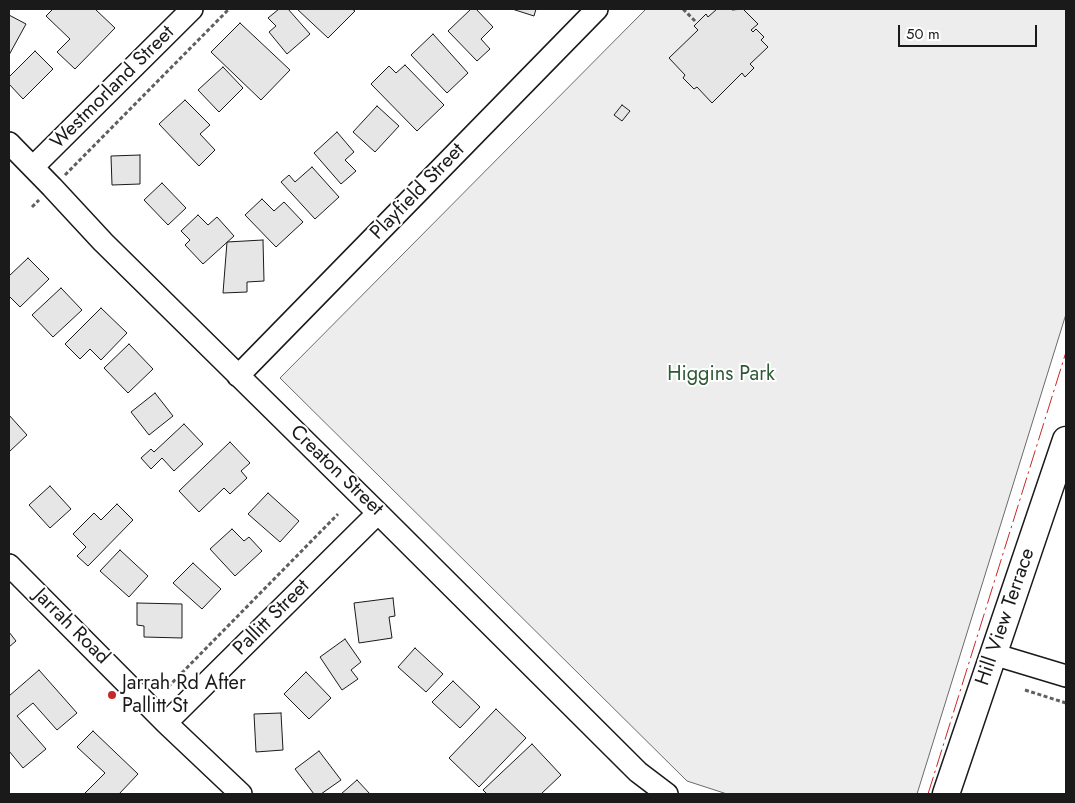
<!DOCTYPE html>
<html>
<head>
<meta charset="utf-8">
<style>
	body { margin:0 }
	#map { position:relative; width:1075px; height:803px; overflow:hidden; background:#fff; font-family:Jost,sans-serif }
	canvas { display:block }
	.frame { position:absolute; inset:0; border:10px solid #1a1a1a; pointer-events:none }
	.scale { position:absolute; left:898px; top:25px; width:139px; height:22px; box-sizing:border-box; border:2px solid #1a1a1a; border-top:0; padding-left:6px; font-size:15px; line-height:18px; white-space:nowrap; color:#1a1a1a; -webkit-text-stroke:4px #fff; paint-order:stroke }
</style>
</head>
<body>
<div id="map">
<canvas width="1075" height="803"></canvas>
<div class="frame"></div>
<div class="scale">50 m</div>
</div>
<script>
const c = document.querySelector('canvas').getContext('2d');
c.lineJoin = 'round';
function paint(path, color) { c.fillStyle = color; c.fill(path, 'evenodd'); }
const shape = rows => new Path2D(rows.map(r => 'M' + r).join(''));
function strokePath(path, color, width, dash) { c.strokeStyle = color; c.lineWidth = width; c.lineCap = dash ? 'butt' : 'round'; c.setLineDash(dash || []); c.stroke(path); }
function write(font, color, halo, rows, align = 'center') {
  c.font = font + ' Jost,sans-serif'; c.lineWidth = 4; c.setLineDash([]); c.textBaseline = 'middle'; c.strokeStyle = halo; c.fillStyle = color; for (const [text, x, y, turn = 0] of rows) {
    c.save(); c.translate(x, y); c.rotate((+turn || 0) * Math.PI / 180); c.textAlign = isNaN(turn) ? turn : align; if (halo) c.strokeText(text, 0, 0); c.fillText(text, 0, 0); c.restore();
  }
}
const green = shape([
	[646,9,1066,9,1066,314,917,794,727,794,687,781,280,378,646,9]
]);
paint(green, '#ededed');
strokePath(green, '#6a6a6a', 1);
const building = shape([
	[53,9,95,9,115,28,75,69,57,52,70,39,46,16,53,9],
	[279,9,288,9,310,34,287,54,269,32,276,26,268,18,279,9],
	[297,9,352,9,355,11,328,38,297,9],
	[471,9,476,9,493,27,481,39,490,49,477,61,448,31,471,9],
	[512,9,536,9,534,16,512,9],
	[717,9,731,9,732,10,743,9,758,24,751,30,753,32,756,29,764,37,761,40,768,47,750,64,754,68,745,77,742,73,712,103,697,87,694,89,683,78,685,75,669,58,698,30,694,26,706,14,708,17,717,9],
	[9,15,26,24,9,55,9,15],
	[240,23,290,70,261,100,211,52,240,23],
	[433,34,468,73,447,93,411,55,433,34],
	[35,51,53,69,23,99,9,84,9,77,35,51],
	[405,65,444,105,417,131,371,84,389,66,396,73,405,65],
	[223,67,243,88,219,112,198,90,223,67],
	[185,100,210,125,200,134,215,150,199,166,159,124,185,100],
	[622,105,630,111,622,121,614,115,622,105],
	[377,106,399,126,375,152,353,132,377,106],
	[337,132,354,152,345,160,356,171,341,184,314,153,337,132],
	[140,155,140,184,112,185,111,156,140,155],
	[312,167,339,197,315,219,281,182,289,175,295,182,312,167],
	[162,183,186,208,168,225,144,200,162,183],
	[262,199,274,211,284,202,303,222,276,247,245,215,262,199],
	[198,215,208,225,217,217,234,236,203,264,185,245,190,240,181,231,198,215],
	[263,240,264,281,247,282,247,292,223,293,227,242,263,240],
	[28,258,49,279,20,307,9,296,9,276,28,258],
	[61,288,82,310,53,337,32,315,61,288],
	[101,308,127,333,101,360,90,349,80,359,65,344,101,308],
	[129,344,153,369,128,393,104,368,129,344],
	[155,393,173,416,149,435,131,412,155,393],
	[9,415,27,435,9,452,9,415],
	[184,424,203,444,174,471,162,458,151,469,141,458,151,449,154,452,184,424],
	[230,442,250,463,241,471,247,478,230,494,224,488,199,512,179,491,230,442],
	[50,486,71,509,50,528,29,505,50,486],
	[268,493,299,521,280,542,248,514,268,493],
	[117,504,133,520,88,566,77,556,86,547,73,534,94,513,101,520,117,504],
	[232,529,244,541,249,537,262,551,235,576,210,549,232,529],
	[120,550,148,576,129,597,100,571,120,550],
	[193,563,221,589,202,609,173,583,193,563],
	[393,598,395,616,389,617,392,638,359,643,354,603,393,598],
	[137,603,182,604,182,638,144,637,144,626,137,625,137,603],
	[9,632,16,641,9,647,9,632],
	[345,639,361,662,351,670,358,679,342,690,320,657,345,639],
	[415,648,443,674,426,692,398,667,415,648],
	[39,670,77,713,57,730,33,703,17,716,46,749,23,768,9,751,9,696,39,670],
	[306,672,331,698,309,719,284,694,306,672],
	[453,681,480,707,460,728,432,702,453,681],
	[496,709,526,738,479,787,449,758,496,709],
	[281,713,283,750,256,752,254,714,281,713],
	[93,731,138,774,119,794,84,794,105,773,77,747,93,731],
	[532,744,561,775,541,794,487,794,483,790,532,744],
	[319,751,341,780,321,794,314,794,295,769,319,751],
	[357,780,370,794,341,794,357,780]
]);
paint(building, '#e6e6e6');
strokePath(building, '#1a1a1a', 1);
const minor = shape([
	[9,143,52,187,103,242,378,513,638,772,667,794],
	[33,167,192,9],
	[238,376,597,9],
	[9,565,166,723,241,794],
	[993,654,1066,676],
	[166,723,378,513]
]);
const major = shape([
	[946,794,1066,440]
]);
strokePath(minor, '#1a1a1a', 24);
strokePath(major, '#1a1a1a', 29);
strokePath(shape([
	[683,9,697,23],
	[65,175,229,9],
	[32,207,39,200],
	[168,687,338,514],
	[1025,690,1066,703]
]), '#5f5f5f', 3, [4, 2.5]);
strokePath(minor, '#fff', 21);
strokePath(major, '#fff', 26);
strokePath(shape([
	[928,794,1066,352]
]), '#c62828', 1, [18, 4, 2.5, 4]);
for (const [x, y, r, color] of [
	[112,695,5,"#c62828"]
]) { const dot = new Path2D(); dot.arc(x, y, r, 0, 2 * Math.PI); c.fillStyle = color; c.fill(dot); strokePath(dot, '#fff', 2); }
write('20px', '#1a1a1a', '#fff', [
	["Westmorland Street",113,88,-45],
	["Playfield Street",418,192,-46],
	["Creaton Street",336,471,44],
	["Hill View Terrace",1006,617,-71],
	["Pallitt Street",272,618,-45],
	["Jarrah Road",71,627,45]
]);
write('20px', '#2b5a34', '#fff', [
	["Higgins Park",721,375]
]);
write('20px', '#1a1a1a', '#fff', [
	["Jarrah Rd After",122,684],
	["Pallitt St",122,707]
], 'left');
</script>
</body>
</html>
